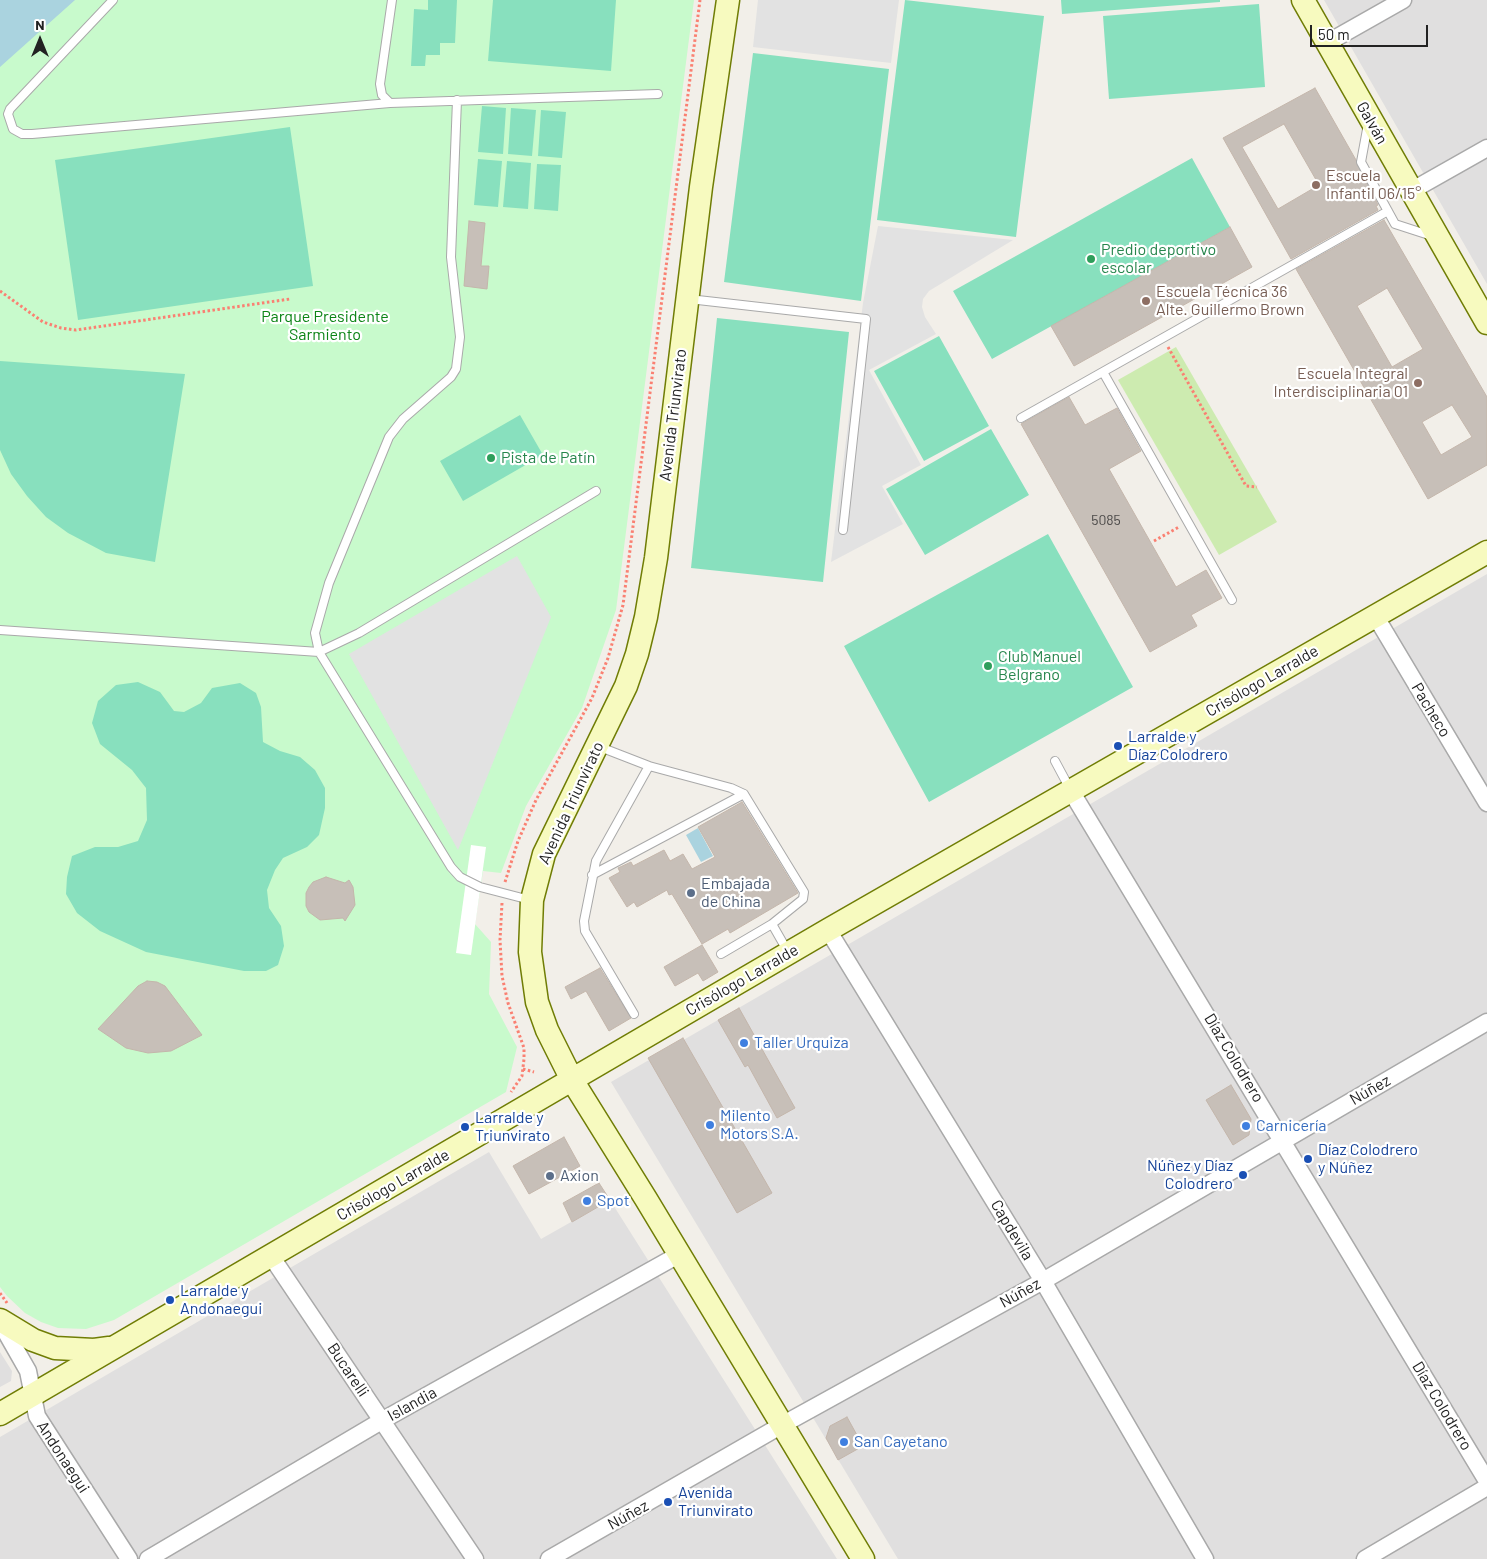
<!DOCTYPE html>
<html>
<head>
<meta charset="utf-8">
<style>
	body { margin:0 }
	#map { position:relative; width:1487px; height:1559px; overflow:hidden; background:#f2efe9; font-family:Barlow,sans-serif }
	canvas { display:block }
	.north { position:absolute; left:15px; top:15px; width:50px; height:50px; -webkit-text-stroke:4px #fff; paint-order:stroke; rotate:0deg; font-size:14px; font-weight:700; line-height:20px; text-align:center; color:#222 }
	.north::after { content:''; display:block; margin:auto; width:18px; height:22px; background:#222; clip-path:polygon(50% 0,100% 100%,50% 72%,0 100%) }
	.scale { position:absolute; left:1310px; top:25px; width:118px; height:22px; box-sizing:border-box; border:2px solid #222; border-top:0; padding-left:6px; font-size:15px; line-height:18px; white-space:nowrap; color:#222; -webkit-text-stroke:4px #fff; paint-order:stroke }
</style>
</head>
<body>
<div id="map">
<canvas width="1487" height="1559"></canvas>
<div class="north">N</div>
<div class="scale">50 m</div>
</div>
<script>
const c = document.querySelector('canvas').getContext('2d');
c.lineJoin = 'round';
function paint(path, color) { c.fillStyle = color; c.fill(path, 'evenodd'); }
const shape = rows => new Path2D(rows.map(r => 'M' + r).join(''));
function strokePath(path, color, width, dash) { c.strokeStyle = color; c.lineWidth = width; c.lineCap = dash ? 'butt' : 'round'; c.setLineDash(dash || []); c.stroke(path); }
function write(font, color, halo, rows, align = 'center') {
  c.font = font + ' Barlow,sans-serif'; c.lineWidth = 4.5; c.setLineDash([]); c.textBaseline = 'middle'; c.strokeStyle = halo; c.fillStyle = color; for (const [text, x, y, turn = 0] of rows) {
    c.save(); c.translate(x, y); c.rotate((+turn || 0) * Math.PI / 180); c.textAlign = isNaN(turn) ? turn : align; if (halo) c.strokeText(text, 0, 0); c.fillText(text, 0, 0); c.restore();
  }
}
paint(shape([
	[1324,0,1487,0,1487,284],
	[1487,574,1487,1559,898,1559,611,1082],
	[489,1152,541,1239,610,1200,837,1559,0,1559,0,1437],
	[0,1352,12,1371,11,1381,0,1387]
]), '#e0dfdf');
paint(shape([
	[1176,347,1277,522,1219,555,1118,380]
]), '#cdebb0');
paint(shape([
	[0,0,694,0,616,610,582,708,526,806,501,873,483,871,475,924,491,942,489,994,517,1047,506,1092,114,1320,86,1329,58,1328,41,1322,25,1313,7,1296,0,1287]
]), '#c8facc');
paint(shape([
	[428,0,457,0,455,43,440,43,440,55,426,55,425,66,411,66,414,9,428,10],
	[493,0,616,0,611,71,488,61],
	[905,0,1044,16,1016,237,877,220],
	[1061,0,1220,0,1220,2,1062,14],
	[1259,4,1265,87,1109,99,1103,16],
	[753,53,889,69,861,301,724,282],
	[482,106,506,108,503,154,478,152],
	[511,108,536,110,532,156,508,154],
	[541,110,566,112,562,158,538,156],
	[290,127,313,286,78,320,55,160],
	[1192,158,1230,227,992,359,953,291],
	[478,159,502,161,498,207,474,205],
	[507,161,531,163,528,209,503,207],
	[537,164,561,165,558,211,534,209],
	[717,318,849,332,823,582,691,568],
	[939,336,989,426,924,461,874,371],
	[0,361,185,374,155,562,106,553,68,533,46,517,27,496,11,474,0,450],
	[520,415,543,455,463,501,440,461],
	[991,429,1029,495,925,555,886,489],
	[1048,534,1133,687,929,802,844,646],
	[138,682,160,692,174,711,184,712,201,703,212,688,240,683,256,693,261,707,263,742,280,751,300,757,315,770,325,788,325,808,319,835,307,847,283,858,275,870,267,890,269,908,281,926,284,946,278,965,266,971,244,971,146,952,100,931,77,913,66,894,67,877,72,856,95,847,118,847,138,841,147,820,146,788,132,770,100,744,92,723,98,701,116,685]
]), '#88e0be');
paint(shape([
	[758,0,899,0,891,63,753,47],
	[878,226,1013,240,929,291,923,299,922,307,925,317,936,334,869,370,921,465,882,486,903,524,831,562,863,303],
	[517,556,551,617,458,850,349,654]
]), '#e2e2e2');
paint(shape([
	[0,0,75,0,0,67],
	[698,828,713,856,701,862,686,835]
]), '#aad3df');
paint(shape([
	[471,845,486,847,471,955,456,953]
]), '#fff');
const building = shape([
	[1315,88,1356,160,1378,205,1376,206,1378,210,1291,259,1223,138,1315,88],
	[1284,124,1319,185,1278,209,1242,147,1284,124],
	[1384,220,1487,397,1487,465,1428,499,1296,269,1384,220],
	[1387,288,1423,349,1392,367,1357,306,1387,288],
	[1452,405,1472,437,1441,455,1422,422,1452,405],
	[469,221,485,223,481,266,489,266,487,289,464,286,469,221],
	[1230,227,1252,267,1074,366,1051,326,1230,227],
	[1069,397,1085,425,1117,408,1141,451,1109,469,1176,587,1206,570,1222,598,1191,615,1197,626,1150,652,1021,424,1069,397],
	[742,802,798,893,730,933,728,929,702,944,672,894,669,895,667,890,637,907,634,902,627,907,609,878,620,872,618,868,631,862,633,866,664,850,670,861,683,854,692,869,715,857,698,827,742,802],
	[326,877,345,883,349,880,353,887,355,905,345,921,343,918,320,920,309,912,306,906,306,893,309,887,313,882,326,877],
	[702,945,718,972,703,981,698,973,675,986,664,967,702,945],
	[600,968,631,1018,609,1031,586,991,571,999,565,987,600,968],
	[147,981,157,982,165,986,202,1035,171,1051,148,1053,126,1048,98,1029,138,986,147,981],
	[739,1008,795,1108,777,1118,748,1065,745,1067,718,1020,739,1008],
	[683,1038,772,1193,737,1213,648,1058,683,1038],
	[1231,1085,1251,1119,1249,1135,1233,1145,1206,1100,1231,1085],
	[564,1137,580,1166,529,1194,513,1166,564,1137],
	[599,1183,610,1200,572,1222,563,1203,599,1183],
	[847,1417,863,1446,838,1460,826,1438,830,1426,847,1417]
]);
paint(building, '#c7bfb8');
strokePath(building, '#c4b6ab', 1);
const lane = shape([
	[113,0,10,109,8,114,13,129,22,134,32,134,390,103],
	[392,0,380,84,382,95,390,103,658,94],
	[457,100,451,257,460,337,456,369,451,377,403,419,389,437,329,583,315,633,319,652,451,867,460,877,480,887,530,900],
	[1368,124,1361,162,1395,224,1432,236],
	[689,299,866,319,843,530],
	[1103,372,1232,600],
	[1021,418,1388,211],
	[0,630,319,652,359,633,596,491],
	[600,747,649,766],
	[1055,761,1070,789],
	[592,875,744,794],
	[721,954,772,924],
	[634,1014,585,931,584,921,596,861,649,766,731,788,744,794,804,892,803,899,772,924,788,952]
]);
const street = shape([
	[1327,43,1403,0],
	[1411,191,1487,148],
	[1376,617,1487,803],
	[1071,791,1487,1481],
	[828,930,1043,1281,1205,1559],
	[271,1256,475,1559],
	[0,1322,28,1371,37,1416,129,1559],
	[148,1559,383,1420,680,1254],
	[549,1559,782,1425,1043,1281,1487,1022],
	[1365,1559,1487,1487]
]);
const secondary = shape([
	[728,0,701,187,656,558,646,617,637,654,626,686,544,854,532,900,530,952,537,1002,547,1030,572,1080,646,1199,863,1559],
	[1303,0,1487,323],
	[0,1320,33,1340,55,1348,94,1350,109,1348],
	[0,1414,828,930,1487,552]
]);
strokePath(lane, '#a9a9a9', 10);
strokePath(street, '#a9a9a9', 19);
strokePath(secondary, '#707d05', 25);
strokePath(shape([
	[0,291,43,322,61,328,76,330,290,299],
	[1168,347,1246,486,1257,487],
	[1154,541,1179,527],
	[505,882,518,841,536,800,592,698,608,658,623,605,700,0],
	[502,903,500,940,502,976,508,1003,524,1048,524,1059,522,1076,511,1092],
	[523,1069,534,1072],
	[0,1293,7,1303]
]), '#fa8072', 3, [2.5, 2.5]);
strokePath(lane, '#fff', 8);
strokePath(street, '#fff', 16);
strokePath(secondary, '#f7fabf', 22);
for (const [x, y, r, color] of [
	[1316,185,5,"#8d6e63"],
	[1091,259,5,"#2e9e5b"],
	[1146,301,5,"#8d6e63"],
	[1418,383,5,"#8d6e63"],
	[491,458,5,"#2e9e5b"],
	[988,666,5,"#2e9e5b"],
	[1118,746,5,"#1a4fb4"],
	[691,893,5,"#5c6f8a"],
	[744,1043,5,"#3f7fe0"],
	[710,1125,5,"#3f7fe0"],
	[1246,1126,5,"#3f7fe0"],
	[465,1127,5,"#1a4fb4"],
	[1308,1159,5,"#1a4fb4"],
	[1243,1175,5,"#1a4fb4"],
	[550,1176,5,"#5c6f8a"],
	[587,1201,5,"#3f7fe0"],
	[170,1300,5,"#1a4fb4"],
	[844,1442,5,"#3f7fe0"],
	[668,1502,5,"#1a4fb4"]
]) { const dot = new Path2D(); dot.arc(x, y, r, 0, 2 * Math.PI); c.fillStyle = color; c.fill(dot); strokePath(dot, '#fff', 2); }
write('14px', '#4b4948', null, [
	["5085",1106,520]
]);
write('16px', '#222', '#fff', [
	["Galván",1372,123,60],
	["Avenida Triunvirato",673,415,-83],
	["Crisólogo Larralde",1262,681,-30],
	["Pacheco",1431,710,59],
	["Avenida Triunvirato",571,803,-65],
	["Crisólogo Larralde",742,980,-30],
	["Díaz Colodrero",1234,1058,59],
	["Núñez",1370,1090,-30],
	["Crisólogo Larralde",393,1185,-30],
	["Capdevila",1012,1230,59],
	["Núñez",1020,1293,-29],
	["Bucarelli",348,1370,56],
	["Islandia",412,1404,-29],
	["Díaz Colodrero",1442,1406,59],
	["Andonaegui",63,1457,57],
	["Núñez",628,1515,-29]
]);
write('16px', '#785e54', '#fff', [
	["Escuela",1326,176],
	["Infantil 06/15°",1326,194],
	["Escuela Técnica 36",1156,292],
	["Alte. Guillermo Brown",1156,310],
	["Escuela Integral",1408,374,"right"],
	["Interdisciplinaria 01",1408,392,"right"]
], 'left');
write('16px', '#27864d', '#fff', [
	["Predio deportivo",1101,250],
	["escolar",1101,268],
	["Pista de Patín",501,458],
	["Club Manuel",998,657],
	["Belgrano",998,675]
], 'left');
write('16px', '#0c8416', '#fff', [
	["Parque Presidente",325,317],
	["Sarmiento",325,335]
]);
write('16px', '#164399', '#fff', [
	["Larralde y",1128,737],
	["Díaz Colodrero",1128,755],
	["Larralde y",475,1118],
	["Triunvirato",475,1136],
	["Díaz Colodrero",1318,1150],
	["y Núñez",1318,1168],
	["Núñez y Díaz",1233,1166,"right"],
	["Colodrero",1233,1184,"right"],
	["Larralde y",180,1291],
	["Andonaegui",180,1309],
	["Avenida",678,1493],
	["Triunvirato",678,1511]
], 'left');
write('16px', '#4e5e75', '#fff', [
	["Embajada",701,884],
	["de China",701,902],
	["Axion",560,1176]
], 'left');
write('16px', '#366cbe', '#fff', [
	["Taller Urquiza",754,1043],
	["Milento",720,1116],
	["Motors S.A.",720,1134],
	["Carnicería",1256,1126],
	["Spot",597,1201],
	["San Cayetano",854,1442]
], 'left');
</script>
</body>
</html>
